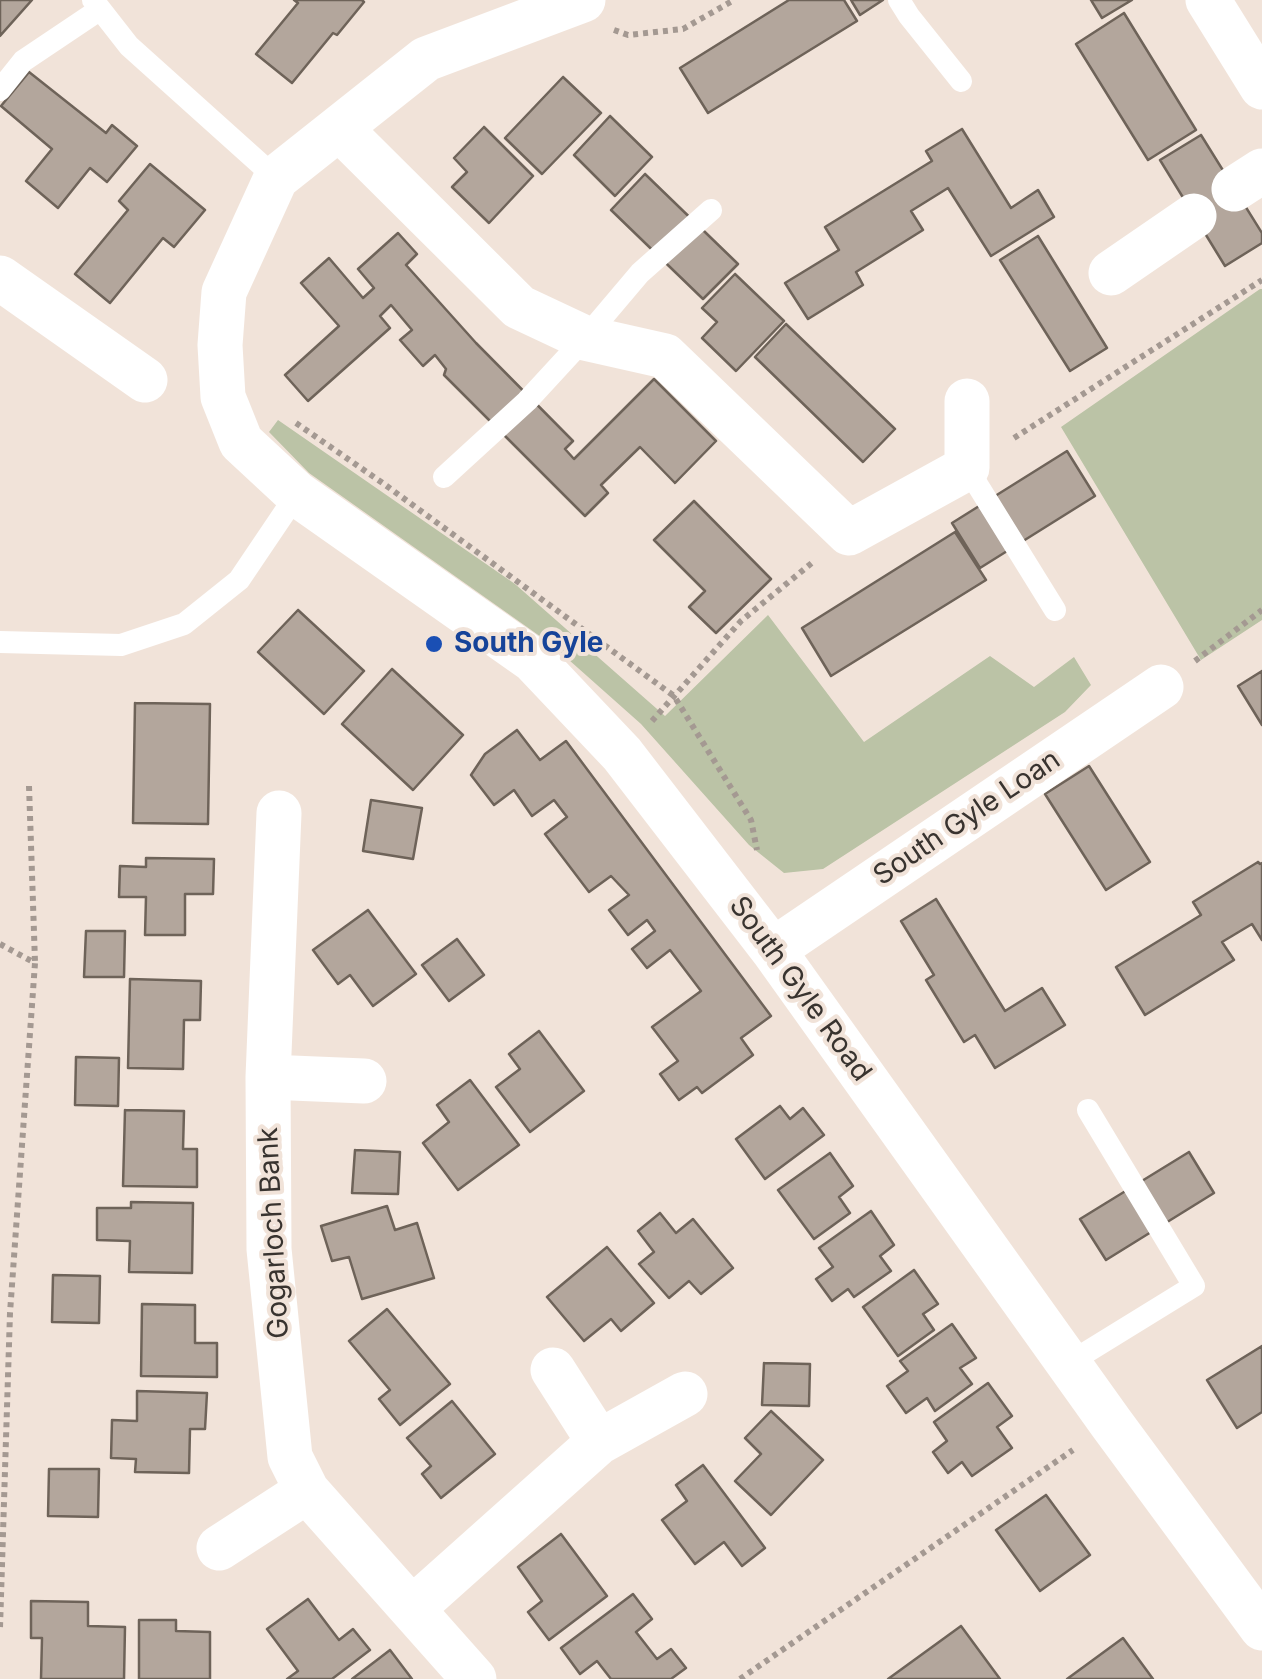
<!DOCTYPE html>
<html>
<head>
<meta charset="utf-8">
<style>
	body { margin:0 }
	canvas { display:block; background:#f1e3d9 }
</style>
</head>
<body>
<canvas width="1262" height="1679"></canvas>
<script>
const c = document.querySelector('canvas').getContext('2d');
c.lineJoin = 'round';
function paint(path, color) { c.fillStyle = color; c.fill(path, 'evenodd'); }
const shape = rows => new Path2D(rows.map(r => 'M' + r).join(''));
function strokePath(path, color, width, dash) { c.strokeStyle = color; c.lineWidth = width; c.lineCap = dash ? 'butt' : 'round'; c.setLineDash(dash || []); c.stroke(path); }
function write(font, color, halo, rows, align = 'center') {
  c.font = font + ' Inter,sans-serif'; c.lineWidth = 8; c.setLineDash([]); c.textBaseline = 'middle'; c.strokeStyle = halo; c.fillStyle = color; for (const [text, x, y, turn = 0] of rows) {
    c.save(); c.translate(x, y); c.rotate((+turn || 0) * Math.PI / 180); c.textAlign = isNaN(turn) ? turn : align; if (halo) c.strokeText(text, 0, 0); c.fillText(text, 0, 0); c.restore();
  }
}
paint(shape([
	[1260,289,1262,289,1262,620,1201,660,1061,427],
	[278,420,515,584,665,716,768,615,864,742,990,656,1034,687,1074,657,1091,685,1065,712,823,869,784,873,749,845,641,724,551,644,309,473,269,432]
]), '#bbc3a6');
const building = shape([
	[0,0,32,0,0,36,0,0],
	[294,0,362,0,364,2,337,35,333,33,292,83,256,54,298,3,294,0],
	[789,0,844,0,857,21,708,113,680,68,789,0],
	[851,0,883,0,860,15,851,0],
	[1091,0,1132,0,1102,18,1091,0],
	[1124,13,1196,130,1148,160,1076,44,1124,13],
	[29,72,106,133,112,125,137,146,107,182,90,168,58,208,26,181,52,149,1,106,29,72],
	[563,77,601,113,542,174,505,138,563,77],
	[610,116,652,157,615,196,574,155,610,116],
	[484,127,533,176,489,223,452,187,467,172,454,158,484,127],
	[962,129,1011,208,1038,190,1054,217,991,256,948,188,911,211,923,230,856,272,863,285,808,319,785,283,839,250,825,227,932,161,926,151,962,129],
	[1201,135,1262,233,1262,243,1225,266,1160,160,1201,135],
	[150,164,205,210,174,247,163,238,110,303,75,274,128,210,119,201,150,164],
	[645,174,738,264,703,299,611,210,645,174],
	[398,233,417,254,406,265,476,343,573,441,565,449,574,459,654,379,716,441,675,483,640,447,601,485,608,493,585,516,444,375,446,369,435,355,423,366,400,340,412,330,391,305,380,316,390,328,308,401,285,375,339,326,301,283,329,258,363,298,374,288,358,269,398,233],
	[1038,236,1107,348,1070,371,1000,260,1038,236],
	[735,274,784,321,736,371,702,338,717,322,702,308,735,274],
	[786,324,895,429,863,462,755,357,786,324],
	[1067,451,1095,496,980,568,952,523,1067,451],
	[694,501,771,579,716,633,689,607,705,591,654,540,694,501],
	[955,532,986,580,831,676,802,628,955,532],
	[298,610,364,671,324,714,258,652,298,610],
	[392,669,463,735,413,790,342,724,392,669],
	[1262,671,1262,725,1238,686,1262,671],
	[135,703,210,704,208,824,133,823,135,703],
	[517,730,540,760,566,741,771,1016,741,1038,753,1055,702,1093,697,1087,679,1100,660,1074,678,1061,652,1027,701,991,670,950,647,968,632,949,655,931,647,920,628,935,609,910,629,895,611,876,589,892,545,834,567,817,554,800,532,816,514,790,494,805,471,775,485,754,517,730],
	[1089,766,1150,862,1106,890,1045,794,1089,766],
	[371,800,422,808,413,859,363,851,371,800],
	[146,858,214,859,213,894,185,894,185,935,145,935,146,897,119,897,120,866,146,867,146,858],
	[1258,862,1260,864,1262,863,1262,940,1252,924,1222,942,1234,960,1145,1015,1116,967,1201,915,1193,902,1258,862],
	[936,899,1005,1011,1042,988,1065,1025,995,1068,975,1035,964,1042,926,980,934,975,901,921,936,899],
	[368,910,416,974,373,1006,350,975,338,984,313,950,368,910],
	[86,931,125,931,124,977,84,977,86,931],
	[457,939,484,975,449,1001,422,965,457,939],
	[130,979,201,981,200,1020,184,1020,183,1069,128,1068,130,979],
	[539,1031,584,1091,530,1132,496,1087,520,1069,509,1054,539,1031],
	[76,1057,119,1058,118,1106,75,1105,76,1057],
	[470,1080,519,1145,458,1190,423,1143,449,1122,437,1105,470,1080],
	[780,1106,790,1119,803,1108,824,1135,765,1179,736,1139,780,1106],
	[125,1110,184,1111,183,1149,197,1149,197,1187,123,1186,125,1110],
	[355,1150,400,1152,398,1194,352,1193,355,1150],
	[1189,1152,1214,1193,1106,1260,1080,1219,1189,1152],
	[830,1153,853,1186,839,1197,850,1213,814,1239,778,1190,830,1153],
	[131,1202,193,1203,192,1273,129,1272,130,1241,97,1240,97,1208,131,1208,131,1202],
	[387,1206,395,1230,417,1223,434,1278,362,1299,349,1257,332,1261,321,1226,387,1206],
	[871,1211,894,1245,880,1256,891,1271,854,1297,848,1289,832,1301,816,1279,833,1267,819,1248,871,1211],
	[660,1213,676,1233,693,1219,733,1268,701,1294,689,1281,669,1298,639,1264,654,1252,638,1231,660,1213],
	[607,1247,654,1303,621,1331,611,1319,584,1341,547,1297,607,1247],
	[914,1270,938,1304,923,1314,934,1330,898,1356,863,1307,914,1270],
	[53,1275,100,1276,99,1323,52,1322,53,1275],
	[142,1304,195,1305,195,1343,217,1343,217,1377,141,1376,142,1304],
	[387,1309,450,1384,400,1425,379,1399,390,1390,349,1341,387,1309],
	[952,1324,976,1358,960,1368,972,1384,935,1411,927,1398,906,1413,887,1386,908,1371,900,1361,952,1324],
	[1262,1346,1262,1412,1237,1428,1207,1380,1262,1346],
	[764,1363,810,1364,809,1406,762,1405,764,1363],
	[988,1383,1012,1416,997,1427,1012,1448,972,1476,962,1462,948,1473,933,1452,947,1441,934,1422,988,1383],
	[137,1391,207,1393,205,1429,190,1429,189,1473,135,1472,136,1459,111,1458,112,1420,137,1421,137,1391],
	[452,1401,495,1454,441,1498,422,1474,431,1466,407,1438,452,1401],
	[771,1411,823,1460,771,1515,735,1481,761,1454,745,1438,771,1411],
	[703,1465,765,1548,742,1566,724,1542,695,1564,662,1520,687,1501,676,1485,703,1465],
	[49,1469,99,1469,98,1517,48,1516,49,1469],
	[1046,1495,1090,1555,1040,1591,996,1530,1046,1495],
	[561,1534,607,1596,549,1640,528,1612,542,1601,518,1567,561,1534],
	[633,1594,652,1619,636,1632,657,1659,671,1649,686,1668,671,1679,611,1679,597,1661,580,1674,561,1648,633,1594],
	[308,1599,339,1640,353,1629,370,1650,332,1679,287,1679,298,1671,267,1629,308,1599],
	[31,1601,88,1602,88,1626,125,1627,124,1679,41,1679,42,1638,31,1638,31,1601],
	[139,1620,176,1620,176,1631,210,1632,210,1679,139,1679,139,1620],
	[961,1626,1000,1679,888,1679,961,1626],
	[1123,1638,1153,1679,1067,1679,1123,1638],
	[390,1650,412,1679,352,1679,377,1660,390,1650]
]);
paint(building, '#b3a69c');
strokePath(building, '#6e6359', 2.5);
strokePath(shape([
	[614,30,628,35,683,29,734,0],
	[296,423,384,484,674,696,751,820,757,850],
	[1014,438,1262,280],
	[1195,661,1262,610],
	[652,721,741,621,813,562],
	[29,786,35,962],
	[0,944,35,963,10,1313,0,1628],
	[740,1679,1073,1450]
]), '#a49992', 6, [5, 5]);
strokePath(shape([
	[93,0,129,46,276,178],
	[899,0,909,16,961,81],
	[0,90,23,61,99,10],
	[967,468,1055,610],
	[444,477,527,401,585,338,640,273,711,210],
	[0,642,121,645,184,624,239,580,297,494],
	[1069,1363,1194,1286,1088,1110]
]), '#fff', 22);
strokePath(shape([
	[583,0,426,59,276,178,224,292,220,345,223,397,241,442,297,494,533,660,622,754,773,950,1111,1423,1262,1628],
	[1208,0,1262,87],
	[339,128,519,307,585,338,665,356,849,533,967,468,967,401],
	[1234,189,1262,171],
	[1111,273,1194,216],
	[0,278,145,380],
	[279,813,268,1077,269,1249,290,1457,307,1491,474,1679],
	[773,950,1161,687],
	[268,1077,364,1081],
	[553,1370,599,1442],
	[219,1548,307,1491],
	[412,1609,599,1442,685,1394]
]), '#fff', 45);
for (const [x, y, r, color] of [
	[434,644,10,"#1a4fb4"]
]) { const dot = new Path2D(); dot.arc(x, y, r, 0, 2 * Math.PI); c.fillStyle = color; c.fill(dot); strokePath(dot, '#f1e3d9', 4); }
write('bold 28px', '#164399', '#f1e3d9', [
	["South Gyle",454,644]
], 'left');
write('28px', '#38332f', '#f1e3d9', [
	["South Gyle Loan",967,818,-34],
	["South Gyle Road",800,989,54],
	["Gogarloch Bank",274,1233,-93]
]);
</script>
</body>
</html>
